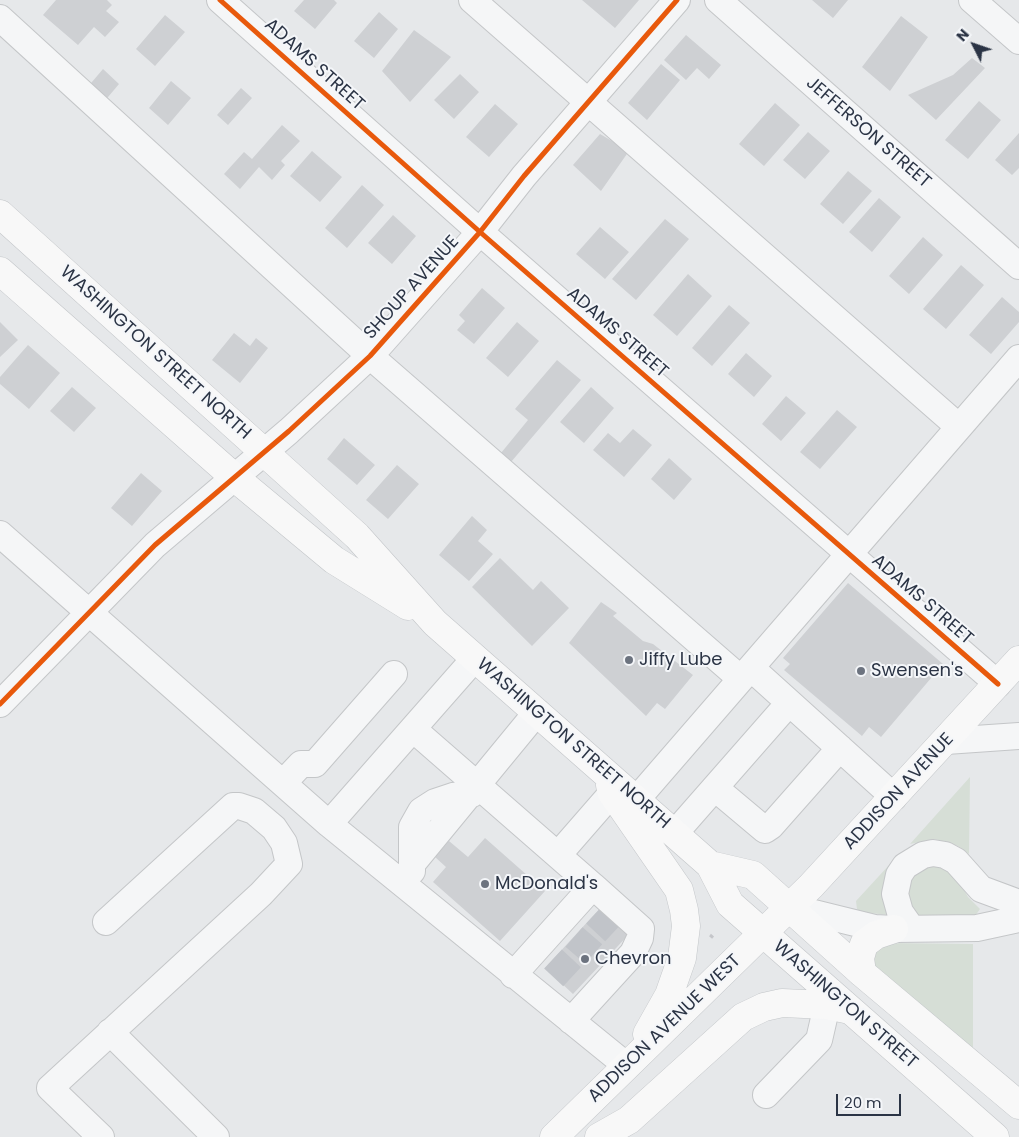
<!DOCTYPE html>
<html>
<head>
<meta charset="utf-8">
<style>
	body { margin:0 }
	#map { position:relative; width:1019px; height:1137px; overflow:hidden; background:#e6e8ea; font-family:Poppins,sans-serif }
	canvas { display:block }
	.north { position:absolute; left:949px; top:20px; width:50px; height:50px; -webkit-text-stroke:4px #f4f6f9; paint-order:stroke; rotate:311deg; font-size:14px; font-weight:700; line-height:20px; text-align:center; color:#2b3445 }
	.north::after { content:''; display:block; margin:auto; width:18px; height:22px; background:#2b3445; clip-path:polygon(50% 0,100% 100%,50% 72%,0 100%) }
	.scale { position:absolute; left:836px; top:1094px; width:65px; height:22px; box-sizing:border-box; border:2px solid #2b3445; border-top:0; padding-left:6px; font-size:15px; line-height:18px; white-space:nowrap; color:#2b3445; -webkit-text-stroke:4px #f4f6f9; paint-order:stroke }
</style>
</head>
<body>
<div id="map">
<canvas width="1019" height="1137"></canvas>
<div class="north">N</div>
<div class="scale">20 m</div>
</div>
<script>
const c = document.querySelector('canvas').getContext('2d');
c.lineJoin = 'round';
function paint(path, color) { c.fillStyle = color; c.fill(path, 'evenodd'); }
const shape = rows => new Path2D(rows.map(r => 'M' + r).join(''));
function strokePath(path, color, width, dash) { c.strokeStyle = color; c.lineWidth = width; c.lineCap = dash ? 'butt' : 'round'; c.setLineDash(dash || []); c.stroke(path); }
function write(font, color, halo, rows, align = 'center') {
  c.font = font + ' Poppins,sans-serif'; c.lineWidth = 4; c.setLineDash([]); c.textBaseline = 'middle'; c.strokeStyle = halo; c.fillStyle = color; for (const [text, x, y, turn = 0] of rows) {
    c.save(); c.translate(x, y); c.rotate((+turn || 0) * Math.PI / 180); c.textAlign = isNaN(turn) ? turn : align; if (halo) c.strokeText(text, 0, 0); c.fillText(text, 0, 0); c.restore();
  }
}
paint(shape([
	[970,777,969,854,958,846,935,839,910,844],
	[890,864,892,866,884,902,889,915,860,912,857,909,856,901],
	[927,865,946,868,959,881,968,897,980,909,975,916,926,919,913,915,905,887,908,880],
	[886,943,973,944,973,1051,874,972,871,951]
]), '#d6ded6');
paint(shape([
	[56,0,107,0,112,5,106,11,119,22,105,37,94,27,78,45,43,15],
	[304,0,334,0,337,3,315,29,294,11],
	[582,0,639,0,615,28],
	[812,0,848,0,833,18],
	[379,12,398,29,374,58,354,41],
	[165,15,185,32,155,66,136,49],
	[901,16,928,37,890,91,862,67],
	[414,30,451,57,410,102,382,71],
	[686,35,721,65,709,79,697,68,686,80,664,60],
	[972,58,985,68,936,120,908,95,953,75],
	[661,64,680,80,647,120,628,103],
	[103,69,119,84,103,103,86,89],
	[460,74,479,92,454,119,434,100],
	[171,81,191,98,168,125,149,108],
	[241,88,252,98,228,125,217,115],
	[979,101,1001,120,968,159,945,140],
	[775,103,800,125,764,166,739,144],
	[495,104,518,124,489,157,466,137],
	[282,125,300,141,281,161,285,165,272,180,259,167,240,189,224,174,244,152,252,159],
	[808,132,830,151,805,179,783,160],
	[1019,133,1019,168,1012,175,995,160],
	[600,134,629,151,601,191,573,165],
	[312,151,342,177,320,202,290,176],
	[848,171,872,191,843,224,820,204],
	[362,185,384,205,347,248,325,228],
	[879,198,901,217,872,252,849,232],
	[393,215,416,236,392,264,368,243],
	[665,219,689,239,636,300,612,279],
	[600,227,629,252,605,279,576,254],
	[923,237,943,255,909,294,889,276],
	[961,265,984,285,946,329,923,309],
	[688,274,712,296,677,336,653,315],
	[482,288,505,308,474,344,457,330,465,321,459,315],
	[1002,297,1019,312,1019,322,991,354,969,335],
	[729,305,750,323,712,366,692,348],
	[0,322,18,340,0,357],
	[517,322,539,341,508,377,486,358],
	[234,333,250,346,256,338,268,348,240,383,212,360],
	[28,345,60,373,29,409,0,384,0,377],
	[746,353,772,376,754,397,728,374],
	[557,360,581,380,511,462,501,453,528,420,515,409],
	[72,387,96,408,74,432,50,411],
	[591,387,614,408,584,443,560,422],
	[786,396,806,413,781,441,762,424],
	[837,410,857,427,820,469,800,452],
	[633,429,652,445,624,477,593,450,608,433,620,443],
	[344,438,375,465,357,485,327,459],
	[669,458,692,479,674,500,651,479],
	[397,465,419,484,388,519,366,500],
	[141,473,162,491,132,526,111,508],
	[472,516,487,530,478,541,493,554,469,581,439,555],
	[500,558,533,590,541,581,569,608,532,646,472,587],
	[848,583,943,664,881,737,869,727,862,736,784,670,790,664,783,658],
	[601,602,617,613,613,616,643,641,653,644,693,675,665,709,657,703,646,716,569,643],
	[485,838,545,891,500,941,433,882,446,867,435,857,449,841,468,857],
	[603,905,632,931,573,994,545,968]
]), '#ced0d3');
strokePath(shape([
	[595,914,623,940],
	[574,937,603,962],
	[553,959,581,985]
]), '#c1c4c9', 26, [26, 13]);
const minor = shape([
	[220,0,480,232,998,684],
	[472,0,959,427],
	[718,0,1019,266],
	[972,0,1019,41],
	[0,18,370,356,741,679],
	[0,534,329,824,475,658],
	[751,668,894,797],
	[0,704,155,545,289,431,370,356,480,232,524,176,677,0],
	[413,729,593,886,513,975],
	[946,741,1019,736],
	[283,783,301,764,315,764,394,674],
	[715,788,765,830,771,826,840,748],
	[637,799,1019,358],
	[329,824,627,1066],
	[675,833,789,703],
	[558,855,612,793],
	[412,864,537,712],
	[412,871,412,827,421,811,435,802,453,796,472,794],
	[790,907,875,928,894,929,977,928,1019,919],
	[912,929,900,912,895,894,899,875,905,866,923,855,933,853,945,855,956,861,981,889,1019,903],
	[571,1021,633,953,640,938,641,929,593,886],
	[110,1032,216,1137],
	[766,1095,819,1040,827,1005],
	[101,1137,50,1088,261,894,289,864,284,843,274,828,254,811,239,806,233,806,106,922]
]);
const major = shape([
	[0,214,357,536,435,623,710,865,730,904,995,1137],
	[0,271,234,477,334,560,408,606],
	[610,785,612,793,679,890,684,910,686,926,682,958,669,995,647,1034],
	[710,865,753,875,862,973,1019,1105],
	[862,973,860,958,864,944,876,935,894,929],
	[554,1137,811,886,1019,660],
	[599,1137,629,1120,743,1017,764,1007,782,1003,827,1005,850,1010]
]);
strokePath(minor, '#c4c6c8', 28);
strokePath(major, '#c2c5c8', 29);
strokePath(shape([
	[710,935,716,940]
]), '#c5c6ca', 3, [4, 4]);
strokePath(minor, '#f5f6f7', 26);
strokePath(major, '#f8f8f8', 28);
strokePath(shape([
	[220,0,480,232,998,684],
	[0,704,155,545,289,431,370,356,480,232,524,176,677,0]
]), '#e8590c', 5);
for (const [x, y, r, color] of [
	[629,660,5,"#6c737f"],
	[861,671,5,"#6c737f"],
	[485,884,5,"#6c737f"],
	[585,959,5,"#6c737f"]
]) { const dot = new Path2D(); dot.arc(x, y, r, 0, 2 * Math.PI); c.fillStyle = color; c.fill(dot); strokePath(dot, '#f4f6f9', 2); }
write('18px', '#2b3445', '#f4f6f9', [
	["ADAMS STREET",314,65,42],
	["JEFFERSON STREET",868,133,41],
	["SHOUP AVENUE",412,288,-48],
	["ADAMS STREET",617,333,41],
	["WASHINGTON STREET NORTH",155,353,42],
	["ADAMS STREET",922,600,41],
	["WASHINGTON STREET NORTH",573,744,41],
	["ADDISON AVENUE",899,792,-47],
	["WASHINGTON STREET",845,1005,41],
	["ADDISON AVENUE WEST",665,1029,-44]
]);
write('18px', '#2b3445', '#f4f6f9', [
	["Jiffy Lube",639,660],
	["Swensen's",871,671],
	["McDonald's",495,884],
	["Chevron",595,959]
], 'left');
</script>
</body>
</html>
